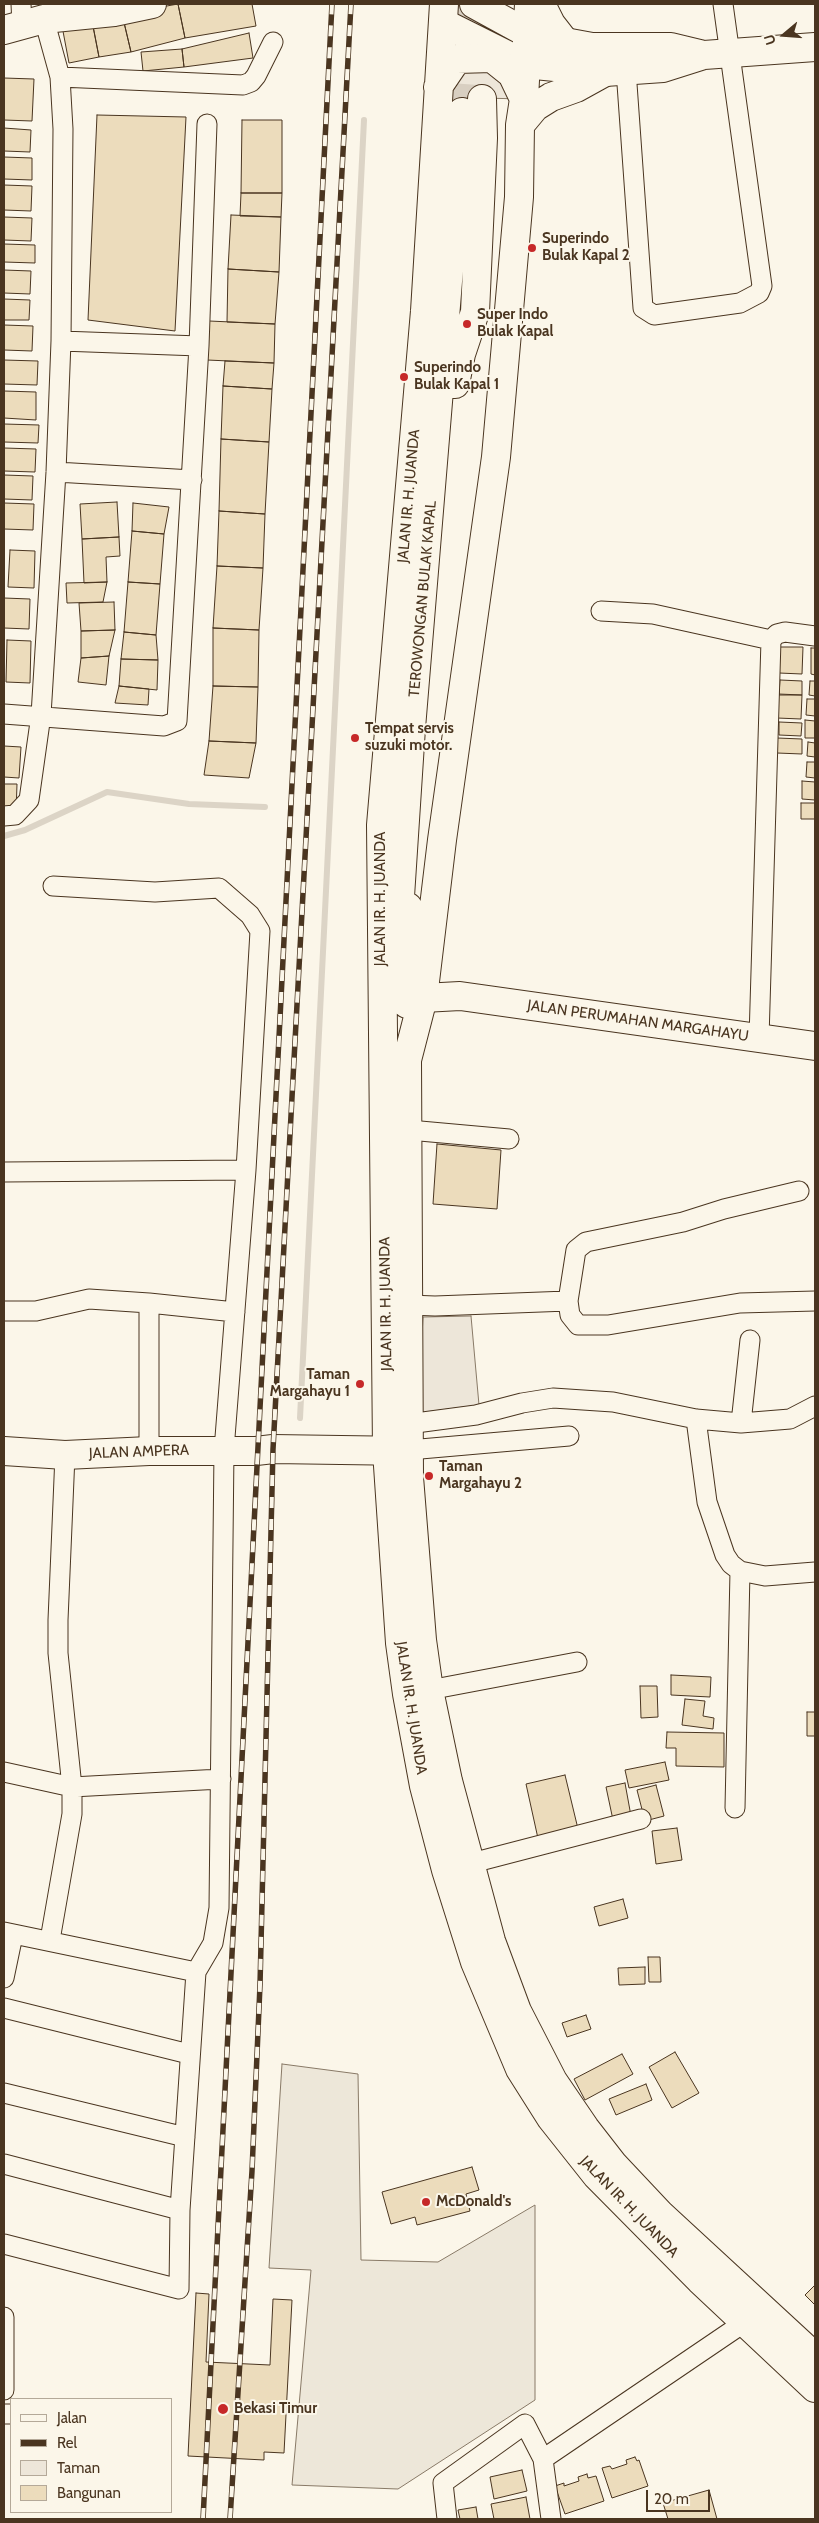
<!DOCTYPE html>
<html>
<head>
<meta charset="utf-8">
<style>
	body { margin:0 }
	#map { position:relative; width:819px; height:2523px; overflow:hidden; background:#fbf6e9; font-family:Cabin,sans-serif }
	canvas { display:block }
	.frame { position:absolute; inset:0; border:5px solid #4a3520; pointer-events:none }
	.legend { position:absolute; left:10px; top:2398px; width:162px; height:115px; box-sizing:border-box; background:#fbf6e9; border:1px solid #b4a999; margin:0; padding:6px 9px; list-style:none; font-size:15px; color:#4a3520 }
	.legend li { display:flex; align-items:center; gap:10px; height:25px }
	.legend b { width:25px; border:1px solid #b4a999 }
	.north { position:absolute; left:759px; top:10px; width:50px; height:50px; -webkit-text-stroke:4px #fbf6e9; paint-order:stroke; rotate:252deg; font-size:14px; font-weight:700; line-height:20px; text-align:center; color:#4a3520 }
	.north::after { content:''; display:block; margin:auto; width:18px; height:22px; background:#4a3520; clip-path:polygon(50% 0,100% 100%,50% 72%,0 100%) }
	.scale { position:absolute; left:646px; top:2490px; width:64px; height:22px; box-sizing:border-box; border:2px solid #4a3520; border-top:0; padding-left:6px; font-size:15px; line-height:18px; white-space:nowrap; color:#4a3520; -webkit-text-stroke:4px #fbf6e9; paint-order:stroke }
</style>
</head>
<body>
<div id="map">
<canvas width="819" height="2523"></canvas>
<div class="frame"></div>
<ul class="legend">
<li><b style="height:6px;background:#fbf6e9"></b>Jalan</li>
<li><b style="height:6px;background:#4a3520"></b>Rel</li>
<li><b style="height:14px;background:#ede6d9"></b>Taman</li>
<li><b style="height:14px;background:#ecdcbc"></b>Bangunan</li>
</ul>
<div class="north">U</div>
<div class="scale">20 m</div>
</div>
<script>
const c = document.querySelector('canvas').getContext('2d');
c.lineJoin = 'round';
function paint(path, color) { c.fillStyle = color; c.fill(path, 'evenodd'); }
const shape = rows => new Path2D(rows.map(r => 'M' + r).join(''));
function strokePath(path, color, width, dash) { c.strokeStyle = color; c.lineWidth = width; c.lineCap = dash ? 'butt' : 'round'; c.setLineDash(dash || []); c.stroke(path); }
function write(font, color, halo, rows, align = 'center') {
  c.font = font + ' Cabin,sans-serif'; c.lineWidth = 4; c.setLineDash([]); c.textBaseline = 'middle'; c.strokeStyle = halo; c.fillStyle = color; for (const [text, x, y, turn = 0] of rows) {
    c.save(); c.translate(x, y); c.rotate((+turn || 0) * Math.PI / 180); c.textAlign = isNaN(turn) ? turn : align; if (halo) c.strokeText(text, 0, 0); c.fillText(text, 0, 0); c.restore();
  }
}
const green = shape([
	[492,58,524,99,437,97,457,59,492,58],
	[471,1316,479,1405,418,1413,423,1317,471,1316]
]);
paint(green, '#ede6d9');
strokePath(green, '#887966', 1);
const parking = shape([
	[282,2064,358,2074,361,2260,438,2262,535,2205,535,2400,398,2489,292,2485,311,2270,269,2268,282,2064]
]);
paint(parking, '#ede7d9');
strokePath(parking, '#887966', 1);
strokePath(shape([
	[4,836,25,830,107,792,189,804,265,807],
	[300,1418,364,120]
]), '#dcd4c6', 6);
const building = shape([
	[178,4,252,4,256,26,185,38,178,4],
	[178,4,185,38,131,52,122,14,178,4],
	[122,14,131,52,99,57,92,21,122,14],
	[92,21,99,57,69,63,62,26,92,21],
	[249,33,253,58,184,67,182,49,249,33],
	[182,49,184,67,143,71,141,52,182,49],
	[4,78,34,79,32,121,4,120,4,78],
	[97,115,186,117,175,331,88,320,97,115],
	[242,120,282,120,282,193,241,193,242,120],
	[4,128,31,130,30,152,4,151,4,128],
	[4,157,32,158,32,180,4,179,4,157],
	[4,185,32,186,31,211,4,210,4,185],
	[241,193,282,193,281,217,240,216,241,193],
	[231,215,281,217,279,272,228,269,231,215],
	[4,217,32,218,31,241,4,240,4,217],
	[4,244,35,245,35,263,4,262,4,244],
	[228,269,279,272,275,324,227,322,228,269],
	[4,270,31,271,30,294,4,293,4,270],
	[4,299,30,300,29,320,4,320,4,299],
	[209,321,275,324,274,363,207,360,209,321],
	[4,325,33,326,32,351,4,350,4,325],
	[4,360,38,361,37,385,4,384,4,360],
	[225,361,274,363,272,389,223,386,225,361],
	[223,386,272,389,269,442,221,439,223,386],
	[4,391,36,392,36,420,4,418,4,391],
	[4,424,39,425,38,443,4,442,4,424],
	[221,439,269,442,265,514,219,511,221,439],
	[4,448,36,449,35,472,4,471,4,448],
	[4,475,33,476,32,500,4,499,4,475],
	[117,502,119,537,82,539,80,504,117,502],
	[4,503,34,504,33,530,4,529,4,503],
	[133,503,169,507,164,534,132,531,133,503],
	[219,511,265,514,263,568,217,566,219,511],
	[132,531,164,534,160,584,128,582,132,531],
	[119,537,120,556,106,557,107,582,84,583,82,539,119,537],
	[10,550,35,551,34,588,8,587,10,550],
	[217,566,263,568,259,630,213,628,217,566],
	[107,582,103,602,67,603,66,583,107,582],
	[128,582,160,584,156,635,124,632,128,582],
	[4,598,30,599,29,629,4,628,4,598],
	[114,602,115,630,81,631,79,603,114,602],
	[213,628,259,630,258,687,213,686,213,628],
	[115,630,109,656,81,658,81,631,115,630],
	[124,632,156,635,158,660,121,659,124,632],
	[7,640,31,641,30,683,6,682,7,640],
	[780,647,803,647,802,674,779,673,780,647],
	[811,648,815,648,815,675,811,674,811,648],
	[109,656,106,685,78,682,81,658,109,656],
	[121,659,158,660,157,690,119,686,121,659],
	[780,680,802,681,802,695,779,695,780,680],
	[810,681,815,681,815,696,809,695,810,681],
	[119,686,149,689,148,705,115,703,119,686],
	[213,686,258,687,256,743,209,741,213,686],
	[778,694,802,695,801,719,777,718,778,694],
	[807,699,815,699,815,716,806,715,807,699],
	[805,720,815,721,815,738,805,738,805,720],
	[779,722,802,723,801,736,779,735,779,722],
	[777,738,802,739,802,754,777,753,777,738],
	[209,741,256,743,249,778,204,775,209,741],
	[808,742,815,743,815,757,807,756,808,742],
	[4,746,21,747,19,778,4,777,4,746],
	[807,762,815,762,815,778,806,777,807,762],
	[802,781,815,782,815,800,802,799,802,781],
	[4,784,17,784,16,813,4,812,4,784],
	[801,803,815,803,815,819,801,819,801,803],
	[437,1144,501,1150,497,1209,433,1204,437,1144],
	[671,1675,711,1677,710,1697,671,1695,671,1675],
	[640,1686,657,1686,658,1717,641,1718,640,1686],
	[685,1699,705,1701,703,1716,714,1718,713,1729,682,1725,685,1699],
	[807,1712,815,1712,815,1736,807,1736,807,1712],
	[667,1732,724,1733,724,1767,676,1766,676,1748,666,1748,667,1732],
	[665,1762,669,1780,629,1788,625,1770,665,1762],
	[565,1775,579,1833,539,1843,526,1784,565,1775],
	[625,1783,631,1816,613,1820,606,1787,625,1783],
	[656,1785,664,1816,645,1821,637,1790,656,1785],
	[677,1828,682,1860,656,1864,652,1831,677,1828],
	[623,1899,628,1918,599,1926,594,1907,623,1899],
	[648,1957,660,1957,661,1982,649,1982,648,1957],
	[645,1967,645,1984,619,1985,618,1968,645,1967],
	[586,2015,591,2029,567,2037,562,2023,586,2015],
	[675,2052,699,2093,672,2108,649,2067,675,2052],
	[622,2054,633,2074,585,2100,574,2079,622,2054],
	[646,2084,652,2100,616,2115,609,2099,646,2084],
	[472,2167,479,2190,466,2194,470,2211,417,2225,415,2217,391,2224,382,2192,472,2167],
	[815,2285,815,2305,805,2295,815,2285],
	[196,2293,209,2294,206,2362,270,2365,273,2299,292,2300,284,2453,264,2452,264,2460,188,2456,196,2293],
	[635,2457,637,2461,639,2460,648,2486,612,2498,602,2468,610,2466,612,2469,627,2464,626,2460,635,2457],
	[522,2470,527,2491,494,2499,490,2477,522,2470],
	[587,2474,588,2478,596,2476,604,2501,565,2514,555,2486,564,2483,564,2486,579,2481,578,2477,587,2474],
	[709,2490,717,2519,668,2519,663,2503,709,2490],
	[526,2497,530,2519,494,2519,491,2504,526,2497],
	[476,2507,478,2519,460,2519,458,2510,476,2507]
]);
paint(building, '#ecdcbc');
strokePath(building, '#4a3520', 1);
strokePath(shape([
	[462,112,470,4]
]), '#d8cfc1', 28, [28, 14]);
const street = shape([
	[21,4,22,25],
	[626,70,643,308,654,315,740,303,759,293,762,286,723,4],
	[60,77,243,85,251,82,256,76,273,42],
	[61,341,199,346],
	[56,472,192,480],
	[601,611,653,614,771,640],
	[4,714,164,726,177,721,199,346,207,124],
	[4,816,15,815,29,800,41,715,56,472,61,341,63,129,60,77,44,19],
	[759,1038,771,640,777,634,785,632,815,636],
	[409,1130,509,1139],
	[4,1172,246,1170],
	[568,1301,570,1315,578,1325,608,1325,740,1303,815,1301],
	[409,1305,435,1306,568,1301,576,1250,586,1242,683,1222,724,1209,799,1191],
	[4,1311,36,1311,89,1299,149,1303,235,1312],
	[696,1419,707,1502,725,1555,731,1564,740,1571,765,1576,815,1572],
	[741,1423,750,1340],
	[408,1424,476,1415,522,1403,553,1398,613,1402,696,1419,741,1423,790,1419,815,1406],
	[409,1450,569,1436],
	[149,1451,149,1303],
	[429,1690,577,1662],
	[4,1772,72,1787,221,1779],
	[735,1808,740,1571],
	[468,1864,641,1819],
	[4,1932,196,1972],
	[50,1940,72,1814,72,1787,58,1653,58,1620,65,1455],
	[4,1978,13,1935],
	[4,2008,189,2054],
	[4,2093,185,2137],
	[4,2164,180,2210],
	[4,2244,179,2289,180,2210,196,1972,213,1943,219,1908,224,1450,246,1170,260,931,250,915,219,888,155,892,53,886],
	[4,2317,4,2390],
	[4,2414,11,2414],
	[447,2519,443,2483,525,2424,543,2459],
	[551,2519,543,2459,745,2322]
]);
const secondary = shape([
	[4,30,44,19,114,12,152,4],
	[423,998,460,996,815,1046],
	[4,1451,65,1455,149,1451,256,1451,273,1449,409,1451]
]);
const primary = shape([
	[474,4,527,33,543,38,592,47,671,47,700,54],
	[443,23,525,64,605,72,663,68,704,55,815,47]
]);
const highway = shape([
	[444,4,425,311,381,825,387,1451,400,1643,407,1694,424,1786,446,1870,475,1962,520,2069,551,2118,597,2176,700,2280,815,2388],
	[529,4,524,99,520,125,519,197,496,457,442,840,423,998,407,1060,409,1477,422,1640,429,1690,448,1781,491,1941,517,2011,553,2081,585,2128,613,2164,660,2214,815,2357],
	[541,4,551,24,565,42],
	[438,87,457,59,492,58,512,74,524,99],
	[520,125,535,107,551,97,576,88,605,72],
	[455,384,461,354,475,312,483,138,482,99],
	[398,927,411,728,462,112],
	[407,1004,408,907]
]);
strokePath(street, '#4a3520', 21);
strokePath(secondary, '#4a3520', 30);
strokePath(primary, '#4a3520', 30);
strokePath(highway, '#4a3520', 30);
strokePath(street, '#fbf6e9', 19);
strokePath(secondary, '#fbf6e9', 28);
strokePath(primary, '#fbf6e9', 28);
strokePath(highway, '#fbf6e9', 28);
const rail = shape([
	[203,2519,332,4],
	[230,2519,252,2171,260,1985,273,1449,351,4]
]);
strokePath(rail, '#4a3520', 5.5);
strokePath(rail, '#fbf6e9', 4, [11]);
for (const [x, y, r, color] of [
	[532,248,5,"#c62828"],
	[467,324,5,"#c62828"],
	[404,377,5,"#c62828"],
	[355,738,5,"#c62828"],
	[360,1384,5,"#c62828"],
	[429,1476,5,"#c62828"],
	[426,2202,5,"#c62828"],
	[223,2409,6,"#c62828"]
]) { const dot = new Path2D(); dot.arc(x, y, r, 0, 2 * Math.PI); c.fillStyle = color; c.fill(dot); strokePath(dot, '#fbf6e9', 2); }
write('bold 15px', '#4a3520', '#fbf6e9', [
	["Superindo",542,239],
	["Bulak Kapal 2",542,256],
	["Super Indo",477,315],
	["Bulak Kapal",477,332],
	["Superindo",414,368],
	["Bulak Kapal 1",414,385],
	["Tempat servis",365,729],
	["suzuki motor.",365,746],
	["Taman",350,1375,"right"],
	["Margahayu 1",350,1392,"right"],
	["Taman",439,1467],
	["Margahayu 2",439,1484],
	["McDonald's",436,2202],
	["Bekasi Timur",234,2409]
], 'left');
write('15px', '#4a3520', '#fbf6e9', [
	["JALAN IR. H. JUANDA",409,496,-85],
	["TEROWONGAN BULAK KAPAL",423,599,-85],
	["JALAN IR. H. JUANDA",381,899,-90],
	["JALAN PERUMAHAN MARGAHAYU",638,1021,8],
	["JALAN IR. H. JUANDA",386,1304,-91],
	["JALAN AMPERA",139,1452,-2],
	["JALAN IR. H. JUANDA",411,1708,81],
	["JALAN IR. H. JUANDA",629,2207,46]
]);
</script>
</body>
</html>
